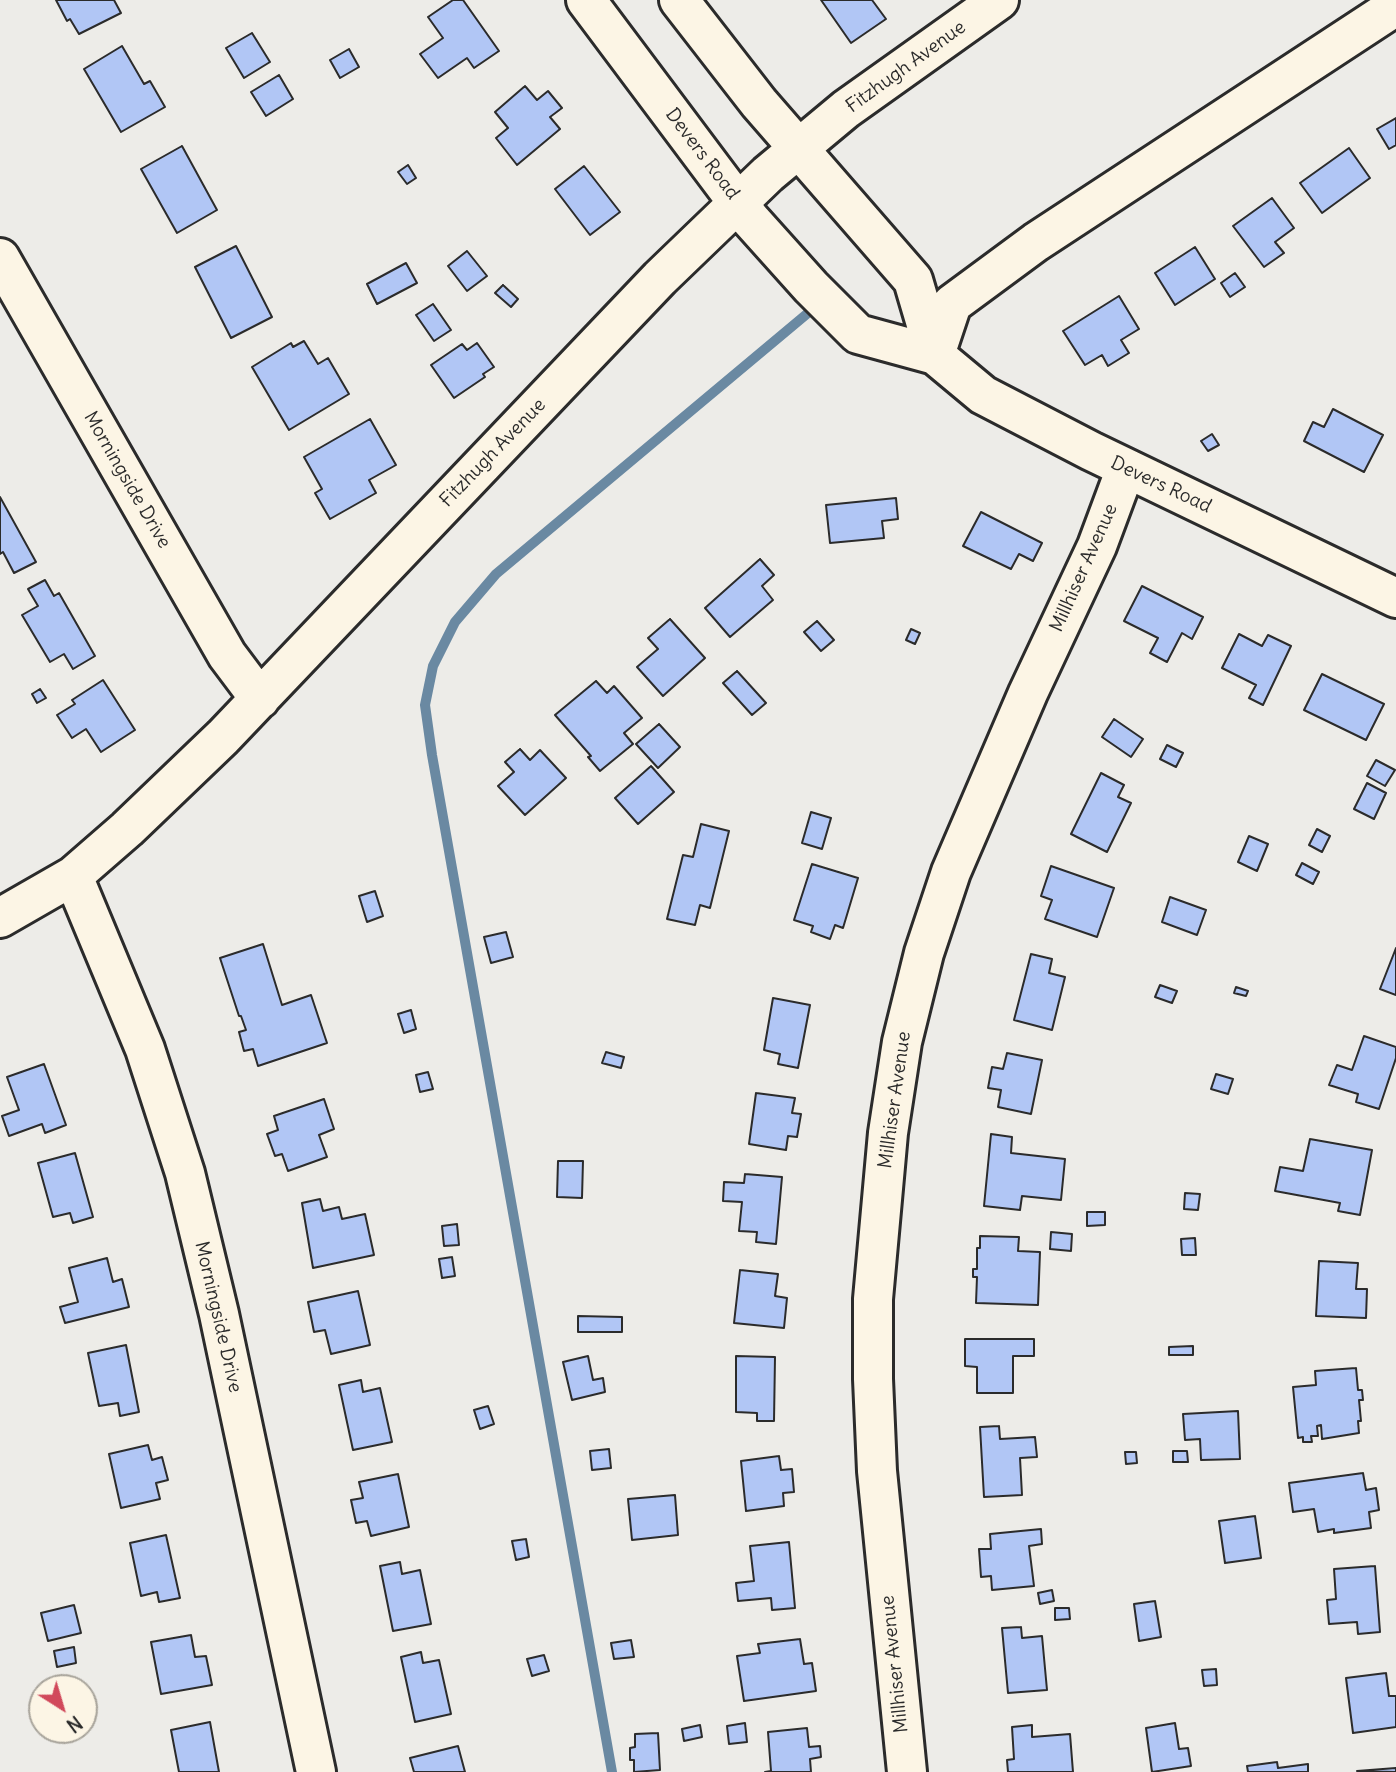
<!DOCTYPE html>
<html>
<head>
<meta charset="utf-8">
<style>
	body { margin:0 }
	#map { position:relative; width:1396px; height:1772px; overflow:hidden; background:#edece8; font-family:Delius,sans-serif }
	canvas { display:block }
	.north { position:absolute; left:28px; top:1674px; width:70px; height:70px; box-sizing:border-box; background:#fcf5e5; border:2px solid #a8a49b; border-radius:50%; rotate:143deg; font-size:19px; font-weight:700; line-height:28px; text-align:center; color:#2b2b2b }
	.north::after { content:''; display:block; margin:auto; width:24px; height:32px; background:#d1495b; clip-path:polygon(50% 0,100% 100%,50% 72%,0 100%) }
</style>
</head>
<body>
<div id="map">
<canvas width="1396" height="1772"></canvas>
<div class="north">N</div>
</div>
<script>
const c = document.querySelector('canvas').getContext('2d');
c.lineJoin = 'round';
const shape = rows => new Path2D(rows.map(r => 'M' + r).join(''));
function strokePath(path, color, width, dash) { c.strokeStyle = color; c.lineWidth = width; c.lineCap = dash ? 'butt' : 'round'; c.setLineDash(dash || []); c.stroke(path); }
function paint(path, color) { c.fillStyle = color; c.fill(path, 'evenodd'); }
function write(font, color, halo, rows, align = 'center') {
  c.font = font + ' Delius,sans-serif'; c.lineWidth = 5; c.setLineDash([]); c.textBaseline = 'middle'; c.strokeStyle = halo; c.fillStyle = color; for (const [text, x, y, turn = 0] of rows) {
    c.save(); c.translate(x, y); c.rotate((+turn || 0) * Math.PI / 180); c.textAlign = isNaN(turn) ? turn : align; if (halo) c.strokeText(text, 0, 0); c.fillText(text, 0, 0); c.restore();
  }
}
strokePath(shape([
	[612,1772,432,755,425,705,433,666,455,622,496,574,808,313]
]), '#6a89a2', 10);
const building = shape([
	[56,0,114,0,121,13,79,34,70,19,67,21,56,0],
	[453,0,463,0,499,51,474,68,467,58,438,78,420,54,443,38,428,17,453,0],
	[821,0,872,0,886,19,851,43,821,0],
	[252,33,270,62,244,78,226,48,252,33],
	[122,46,144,84,150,81,165,107,121,132,84,69,122,46],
	[349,49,359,67,340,78,330,60,349,49],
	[279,75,293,99,266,116,251,92,279,75],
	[525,86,537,100,548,91,562,108,550,117,560,129,517,165,496,138,508,128,495,112,525,86],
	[1396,118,1396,145,1389,149,1377,129,1396,118],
	[182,146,217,210,177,233,141,169,182,146],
	[1349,148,1370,178,1322,213,1300,183,1349,148],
	[408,165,416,178,407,184,398,172,408,165],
	[584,166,620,212,590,235,555,189,584,166],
	[1272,198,1294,228,1275,242,1284,253,1264,267,1233,226,1272,198],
	[236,246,272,317,231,338,195,267,236,246],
	[1195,247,1215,279,1175,305,1155,273,1195,247],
	[467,251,487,276,467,291,448,266,467,251],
	[406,263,417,283,377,304,367,284,406,263],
	[1235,273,1245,287,1230,297,1221,283,1235,273],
	[503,285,518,299,511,307,495,293,503,285],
	[1119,296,1139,329,1121,340,1129,353,1108,366,1102,355,1085,365,1063,331,1119,296],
	[433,304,451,330,434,341,416,315,433,304],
	[304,341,318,364,328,358,349,394,289,430,252,367,291,343,293,347,304,341],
	[477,343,494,367,483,374,485,377,454,398,431,365,462,344,467,350,477,343],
	[1333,409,1383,435,1364,472,1304,441,1313,422,1324,427,1333,409],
	[370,419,396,465,369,480,376,493,330,519,315,493,322,489,304,457,370,419],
	[1212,434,1219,445,1208,451,1201,441,1212,434],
	[0,497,36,562,14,573,3,552,0,554,0,497],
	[896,498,898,519,882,521,884,538,830,543,826,505,896,498],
	[981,512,1042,543,1033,561,1019,554,1011,569,963,546,981,512],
	[760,559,774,575,762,586,773,600,730,637,705,608,760,559],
	[45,580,54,596,59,593,95,656,73,669,64,654,50,662,22,615,38,606,28,589,45,580],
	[1142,586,1203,617,1192,639,1182,633,1167,662,1150,653,1158,638,1124,621,1142,586],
	[670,619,705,658,663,696,637,667,658,649,648,638,670,619],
	[817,621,834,640,821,651,804,632,817,621],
	[911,629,920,633,915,644,906,640,911,629],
	[1239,634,1262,646,1268,635,1291,646,1263,705,1249,698,1256,685,1222,668,1239,634],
	[737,671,766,703,752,715,723,683,737,671],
	[1322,674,1384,704,1366,740,1304,710,1322,674],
	[103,680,135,730,101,752,86,729,72,738,57,715,75,704,72,700,103,680],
	[596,681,607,693,614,686,642,718,624,733,633,744,600,771,588,757,591,756,555,715,596,681],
	[40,689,46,698,37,703,32,694,40,689],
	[1114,719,1143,739,1131,757,1102,737,1114,719],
	[659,724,680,747,658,768,636,744,659,724],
	[1167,745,1183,753,1176,767,1160,759,1167,745],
	[520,749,530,760,540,750,566,778,525,815,498,786,514,772,505,762,520,749],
	[1376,760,1395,770,1385,786,1367,776,1376,760],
	[651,766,674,792,638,824,615,798,651,766],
	[1101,773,1124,785,1118,797,1131,803,1107,852,1071,834,1101,773],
	[1367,783,1386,793,1374,819,1354,809,1367,783],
	[811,812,831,818,822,849,802,843,811,812],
	[701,824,729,831,710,908,700,905,695,925,667,919,683,855,693,857,701,824],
	[1317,829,1330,836,1322,852,1309,845,1317,829],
	[1249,836,1268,844,1257,871,1238,862,1249,836],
	[1302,863,1319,872,1313,884,1296,875,1302,863],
	[812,864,858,878,843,928,835,925,830,939,811,932,813,926,794,920,812,864],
	[1051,866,1114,888,1097,937,1045,919,1052,900,1041,896,1051,866],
	[375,891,383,916,367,922,359,896,375,891],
	[1170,897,1206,910,1197,935,1162,922,1170,897],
	[506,932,513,957,491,963,484,937,506,932],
	[263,944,282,1005,311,995,327,1043,258,1066,253,1049,244,1051,239,1032,246,1030,241,1016,239,1016,220,958,263,944],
	[1396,948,1396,995,1380,989,1396,948],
	[1031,954,1052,959,1049,973,1065,977,1052,1030,1014,1020,1031,954],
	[1160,985,1177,991,1172,1003,1155,997,1160,985],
	[1236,987,1248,991,1246,996,1234,993,1236,987],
	[773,998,810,1005,798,1068,778,1064,780,1054,764,1050,773,998],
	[411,1010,416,1029,404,1033,398,1014,411,1010],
	[1364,1036,1396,1047,1396,1058,1379,1109,1356,1102,1358,1094,1329,1085,1337,1065,1352,1070,1364,1036],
	[606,1052,624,1057,621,1068,602,1063,606,1052],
	[1007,1053,1042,1060,1031,1114,998,1107,1001,1090,988,1088,992,1067,1003,1069,1007,1053],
	[44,1064,66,1125,45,1133,42,1124,9,1136,2,1116,19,1110,7,1077,44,1064],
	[428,1072,433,1089,420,1092,416,1075,428,1072],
	[1216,1074,1233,1079,1228,1094,1211,1089,1216,1074],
	[756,1093,795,1098,792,1113,801,1114,797,1137,788,1136,786,1150,749,1144,756,1093],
	[324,1099,334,1129,319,1135,327,1157,288,1171,282,1154,275,1156,267,1134,278,1130,274,1116,324,1099],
	[991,1134,1012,1137,1011,1153,1065,1159,1061,1200,1022,1196,1020,1210,984,1206,991,1134],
	[1310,1139,1372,1150,1360,1215,1338,1211,1340,1203,1275,1191,1280,1167,1303,1171,1310,1139],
	[75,1153,93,1217,73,1223,70,1213,53,1217,38,1163,75,1153],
	[558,1161,583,1161,582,1198,557,1197,558,1161],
	[745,1174,782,1177,776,1244,756,1242,757,1232,739,1231,742,1202,723,1201,724,1182,744,1183,745,1174],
	[1185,1193,1200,1194,1198,1210,1184,1209,1185,1193],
	[320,1199,323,1211,339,1207,342,1219,365,1214,374,1255,313,1268,302,1203,320,1199],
	[1087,1212,1105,1212,1105,1225,1087,1226,1087,1212],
	[457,1224,459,1245,444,1246,442,1226,457,1224],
	[1051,1232,1072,1234,1071,1251,1050,1249,1051,1232],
	[980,1236,1019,1237,1018,1251,1040,1252,1038,1305,976,1303,977,1277,973,1277,973,1269,977,1269,977,1248,980,1248,980,1236],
	[1195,1238,1196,1255,1182,1255,1181,1239,1195,1238],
	[452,1257,455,1276,442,1278,439,1259,452,1257],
	[107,1258,113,1282,122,1279,129,1307,65,1323,60,1307,78,1302,69,1268,107,1258],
	[1319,1261,1358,1263,1356,1289,1367,1289,1366,1318,1316,1316,1319,1261],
	[740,1270,778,1274,775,1296,787,1298,784,1328,734,1323,740,1270],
	[358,1291,370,1345,331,1354,325,1330,314,1332,308,1302,358,1291],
	[578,1316,622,1317,622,1332,578,1332,578,1316],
	[965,1339,1034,1339,1034,1356,1013,1356,1013,1393,977,1393,977,1367,965,1366,965,1339],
	[126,1345,139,1412,120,1416,118,1403,99,1406,88,1353,126,1345],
	[1193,1346,1193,1355,1169,1355,1169,1347,1193,1346],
	[588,1356,593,1380,603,1378,605,1392,572,1400,563,1362,588,1356],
	[736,1356,775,1357,774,1421,757,1421,757,1413,736,1412,736,1356],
	[1356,1368,1358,1390,1362,1390,1363,1400,1359,1400,1361,1421,1358,1421,1359,1433,1322,1439,1321,1425,1317,1426,1318,1436,1311,1436,1312,1442,1303,1442,1303,1437,1298,1438,1293,1387,1316,1385,1315,1371,1356,1368],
	[361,1380,363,1392,380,1388,392,1442,353,1450,339,1385,361,1380],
	[488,1406,494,1424,480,1429,474,1410,488,1406],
	[1238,1411,1240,1459,1201,1460,1200,1439,1185,1440,1183,1414,1238,1411],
	[999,1426,1000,1439,1035,1437,1037,1457,1020,1458,1022,1495,984,1497,980,1427,999,1426],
	[148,1445,152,1460,162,1457,168,1480,156,1483,160,1499,121,1508,109,1454,148,1445],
	[609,1449,611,1468,592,1470,590,1451,609,1449],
	[1173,1451,1187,1451,1188,1462,1173,1462,1173,1451],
	[1125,1452,1136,1452,1137,1463,1126,1464,1125,1452],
	[779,1456,781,1470,792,1469,794,1492,783,1493,784,1506,746,1511,741,1461,779,1456],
	[1363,1473,1366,1490,1376,1488,1379,1510,1369,1512,1371,1528,1334,1533,1334,1529,1318,1532,1314,1509,1293,1512,1289,1483,1363,1473],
	[398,1474,409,1527,371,1536,367,1521,356,1523,351,1500,363,1498,359,1482,398,1474],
	[675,1495,678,1535,632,1540,628,1499,675,1495],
	[1255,1516,1261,1558,1225,1563,1219,1521,1255,1516],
	[1041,1529,1042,1544,1029,1546,1034,1586,992,1590,991,1576,981,1577,979,1549,991,1549,990,1534,1041,1529],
	[166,1535,180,1598,159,1602,157,1592,141,1596,130,1543,166,1535],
	[526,1539,529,1557,516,1560,512,1541,526,1539],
	[789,1542,795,1608,772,1610,771,1598,738,1601,736,1583,754,1581,750,1546,789,1542],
	[400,1562,402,1574,420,1570,431,1624,393,1631,380,1566,400,1562],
	[1375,1566,1380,1632,1358,1634,1357,1622,1329,1624,1327,1600,1336,1599,1334,1569,1375,1566],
	[1052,1590,1054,1601,1040,1604,1038,1593,1052,1590],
	[1155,1601,1161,1637,1139,1641,1134,1604,1155,1601],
	[74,1605,81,1633,48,1641,41,1613,74,1605],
	[1055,1608,1069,1608,1070,1619,1055,1620,1055,1608],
	[1021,1627,1022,1638,1042,1636,1047,1690,1008,1693,1002,1628,1021,1627],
	[191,1635,195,1657,206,1656,212,1685,161,1694,151,1642,191,1635],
	[800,1639,804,1664,812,1663,816,1691,744,1701,737,1656,760,1653,758,1644,800,1639],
	[631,1640,634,1657,614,1659,611,1643,631,1640],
	[74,1647,76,1663,57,1667,54,1651,74,1647],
	[421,1652,423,1663,439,1660,451,1714,415,1722,401,1657,421,1652],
	[544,1655,549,1671,532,1676,527,1659,544,1655],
	[1216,1669,1217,1685,1204,1686,1202,1670,1216,1669],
	[1386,1673,1389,1696,1396,1696,1396,1727,1353,1733,1346,1678,1386,1673],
	[210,1722,219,1772,179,1772,171,1730,210,1722],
	[745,1723,747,1742,729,1744,727,1726,745,1723],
	[1175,1723,1179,1749,1188,1748,1191,1766,1152,1772,1146,1728,1175,1723],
	[700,1725,702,1737,684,1741,682,1729,700,1725],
	[1032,1725,1032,1737,1070,1734,1073,1772,1008,1772,1007,1760,1014,1759,1012,1727,1032,1725],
	[807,1728,809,1747,820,1746,821,1757,810,1759,811,1772,765,1772,771,1771,768,1732,807,1728],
	[658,1733,660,1770,634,1772,634,1760,630,1760,630,1748,635,1747,635,1734,658,1733],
	[458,1746,465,1772,414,1772,410,1758,458,1746],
	[1277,1762,1278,1768,1308,1764,1308,1772,1248,1772,1247,1766,1277,1762],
	[1396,1768,1396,1772,1357,1771,1396,1768]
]);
paint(building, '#b1c6f5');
strokePath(building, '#2b2b2b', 2);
const minor = shape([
	[586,0,750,219,811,287,858,334,935,355,983,395,1091,451,1396,598],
	[679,0,759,103,913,280,935,355],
	[0,258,227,655,260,699],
	[935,355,952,304,1036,242,1396,6],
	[73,876,145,1049,185,1173,219,1314,316,1772],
	[0,918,73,876,127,829,223,737,660,278,768,174,846,109,999,0],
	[907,1772,877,1471,873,1379,873,1299,888,1133,902,1042,924,953,951,872,1028,693,1097,546,1126,468]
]);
strokePath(minor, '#2b2b2b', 44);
strokePath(minor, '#fcf5e5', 38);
write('19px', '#2b2b2b', '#fcf5e5', [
	["Fitzhugh Avenue",906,67,-36],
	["Devers Road",702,154,53],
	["Fitzhugh Avenue",493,453,-46],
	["Morningside Drive",127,480,60],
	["Devers Road",1161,485,25],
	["Millhiser Avenue",1084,568,-66],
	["Millhiser Avenue",895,1100,-82],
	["Morningside Drive",218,1317,77],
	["Millhiser Avenue",895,1664,-96]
]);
</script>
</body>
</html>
